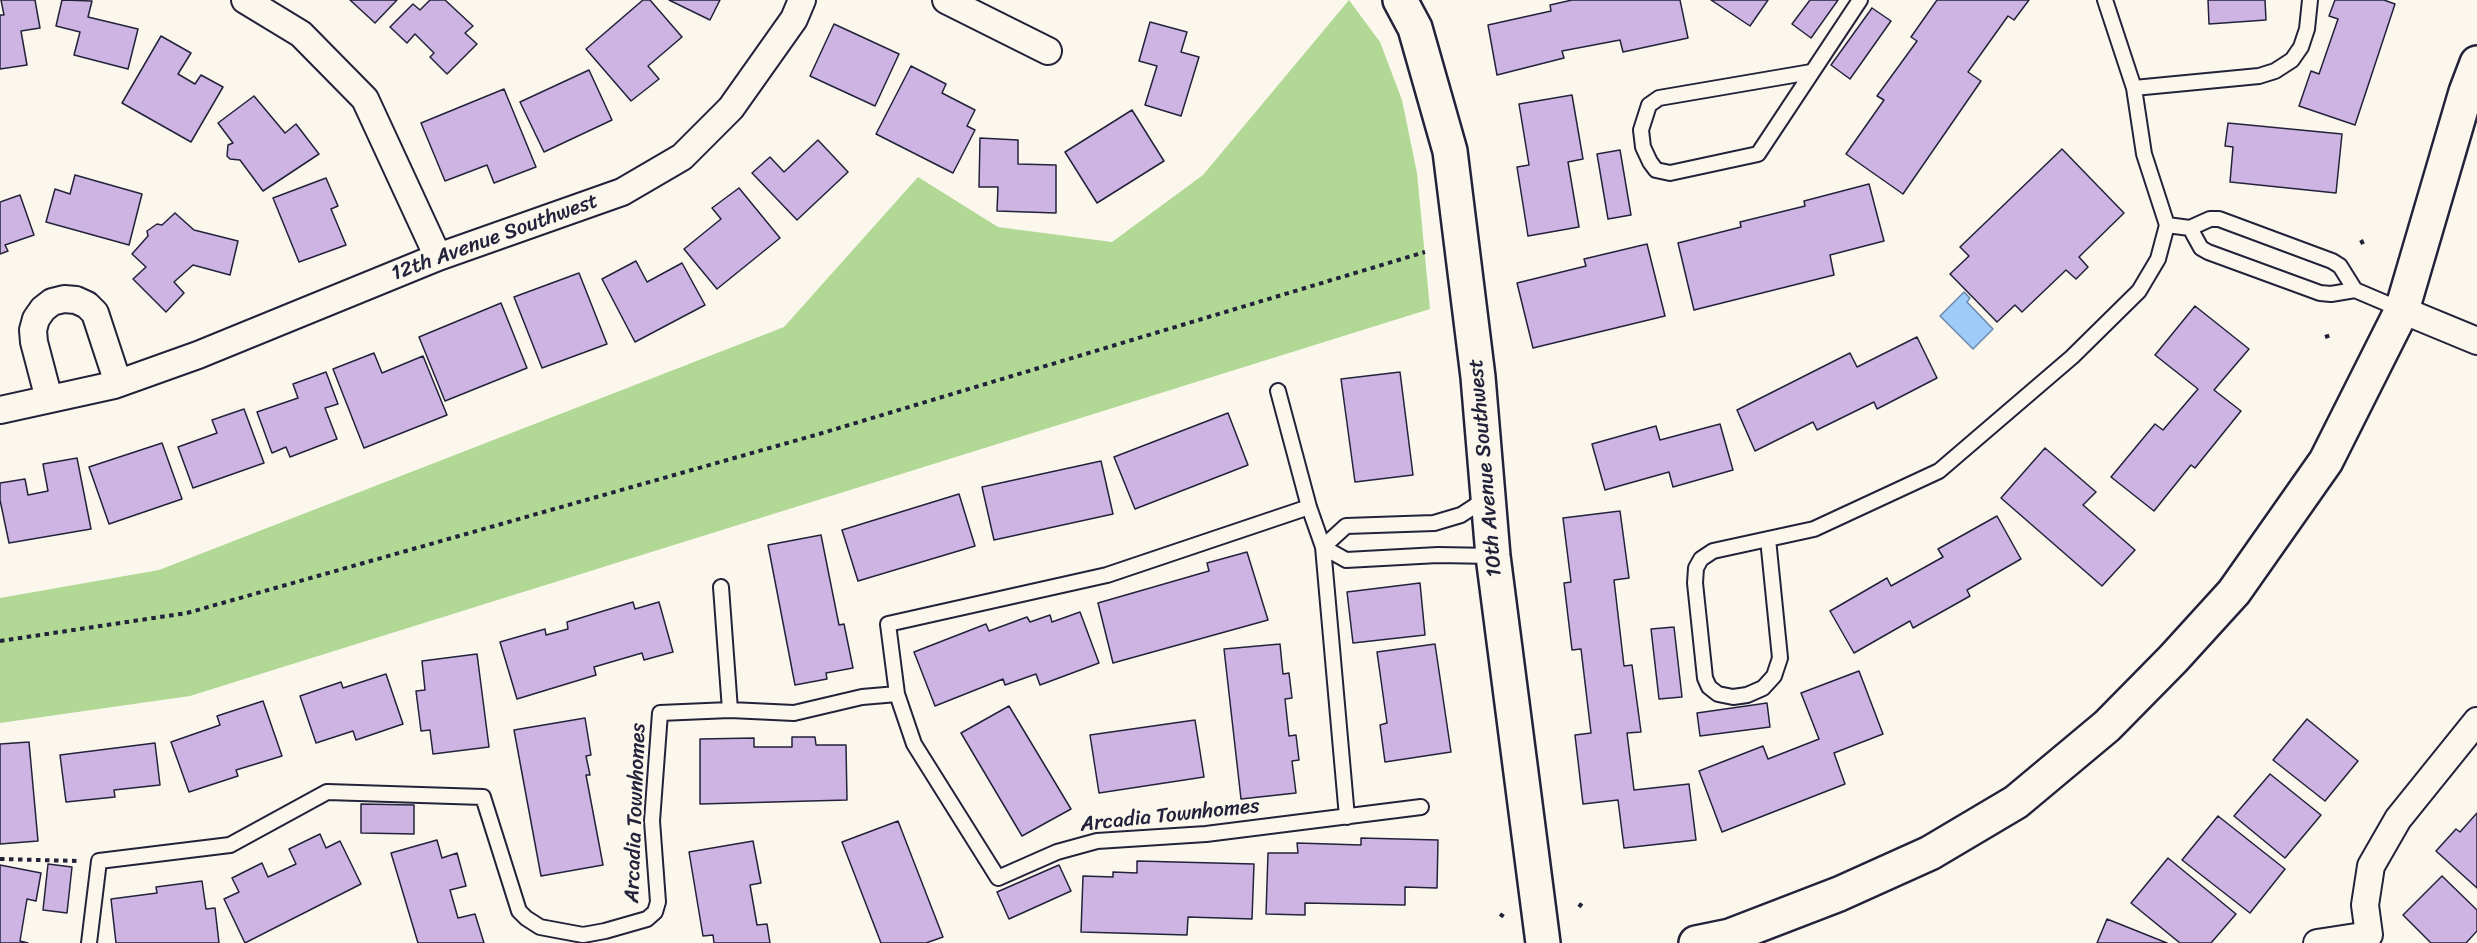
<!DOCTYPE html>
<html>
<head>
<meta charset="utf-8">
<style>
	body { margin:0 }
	canvas { display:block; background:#fbf7ec }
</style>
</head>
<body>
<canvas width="2477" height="943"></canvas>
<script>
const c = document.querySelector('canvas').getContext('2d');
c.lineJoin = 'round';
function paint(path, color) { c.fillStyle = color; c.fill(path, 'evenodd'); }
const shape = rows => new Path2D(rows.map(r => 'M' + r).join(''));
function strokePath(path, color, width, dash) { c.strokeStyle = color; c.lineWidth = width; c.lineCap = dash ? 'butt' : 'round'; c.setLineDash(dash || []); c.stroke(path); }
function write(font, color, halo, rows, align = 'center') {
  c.font = font + ' Sriracha,sans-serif'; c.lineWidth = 4.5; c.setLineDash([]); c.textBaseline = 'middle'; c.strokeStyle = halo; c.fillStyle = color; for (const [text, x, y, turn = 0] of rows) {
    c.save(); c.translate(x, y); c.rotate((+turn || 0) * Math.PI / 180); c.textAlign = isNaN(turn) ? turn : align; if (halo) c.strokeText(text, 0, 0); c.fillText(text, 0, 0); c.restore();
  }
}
paint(shape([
	[1349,0,1380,42,1402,100,1417,173,1430,309,190,696,0,723,0,598,159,570,784,327,918,177,998,227,1112,242,1203,175]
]), '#b1d995');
const water = shape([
	[1964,292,1970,298,1967,302,1993,329,1973,349,1940,316,1964,292]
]);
paint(water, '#9eccf9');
strokePath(water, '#6c88ad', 1.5);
const building = shape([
	[1,0,35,0,40,28,21,31,27,65,0,69,0,15,4,15,1,0],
	[62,0,92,1,88,17,138,29,128,69,74,55,80,32,56,26,62,0],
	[350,0,397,0,375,23,350,0],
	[430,0,445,0,473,26,465,33,477,44,447,74,430,57,434,53,415,34,407,43,390,27,413,4,420,10,430,0],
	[643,0,650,0,682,37,648,66,659,79,631,101,586,49,643,0],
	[669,0,720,0,710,20,669,0],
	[1572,0,1680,0,1688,38,1623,52,1620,40,1562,51,1564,58,1497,75,1488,25,1551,11,1550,5,1572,0],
	[1711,0,1768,0,1750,26,1711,0],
	[1810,0,1838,0,1811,38,1792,24,1810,0],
	[1937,0,2029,0,2014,20,2008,16,1968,72,1981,81,1903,194,1846,154,1884,100,1877,96,1917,41,1911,37,1937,0],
	[2208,0,2265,0,2266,20,2209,24,2208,0],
	[2335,0,2384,0,2395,4,2355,125,2299,106,2311,71,2319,74,2338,19,2329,16,2335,0],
	[1872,8,1891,21,1850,79,1831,65,1872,8],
	[1150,22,1187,32,1181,52,1199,57,1181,116,1145,105,1157,66,1139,61,1150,22],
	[834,24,899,54,875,106,810,76,834,24],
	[161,36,191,53,178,74,195,84,201,75,223,87,191,142,122,103,161,36],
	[911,66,946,84,942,93,975,110,967,126,975,130,953,173,876,134,911,66],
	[589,70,612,120,544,152,520,102,589,70],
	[504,89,536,167,494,183,487,165,445,181,421,123,504,89],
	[1572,95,1583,159,1568,162,1579,227,1528,236,1517,167,1529,165,1519,104,1572,95],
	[254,96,285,133,296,124,319,154,263,191,240,160,230,159,227,156,228,145,233,143,218,123,254,96],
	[1132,110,1164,161,1097,203,1065,152,1132,110],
	[2228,123,2342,134,2336,193,2230,182,2233,147,2225,146,2228,123],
	[980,138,1018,140,1018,164,1056,165,1056,213,997,211,998,187,979,187,980,138],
	[818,140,848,172,797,220,752,173,770,157,784,172,818,140],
	[2062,149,2124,213,2079,257,2088,267,2076,279,2066,270,2022,312,2015,305,1997,322,1950,274,1969,256,1960,247,2062,149],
	[1620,150,1631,215,1608,219,1597,154,1620,150],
	[75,175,142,194,129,245,46,222,55,189,70,194,75,175],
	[326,178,338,206,331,209,346,245,299,262,273,198,326,178],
	[1869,184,1884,241,1830,255,1834,275,1694,310,1678,243,1741,227,1740,222,1805,206,1804,201,1869,184],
	[739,188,780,238,717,289,684,249,721,219,712,208,739,188],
	[20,195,34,235,5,245,8,251,0,254,0,202,20,195],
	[175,213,194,230,238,241,230,275,193,265,174,282,184,293,166,312,133,279,146,267,132,254,148,236,147,231,157,224,162,225,175,213],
	[1647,244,1665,316,1533,348,1517,283,1586,266,1584,259,1647,244],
	[636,261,647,282,682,263,705,305,635,342,602,279,636,261],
	[579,273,607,344,542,368,514,297,579,273],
	[501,303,527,368,445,401,419,337,501,303],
	[2195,306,2249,349,2214,390,2241,411,2195,468,2191,465,2154,511,2111,477,2155,424,2163,430,2198,389,2155,355,2195,306],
	[1917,337,1937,378,1877,409,1874,402,1817,430,1813,422,1755,451,1737,410,1850,353,1857,367,1917,337],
	[374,353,382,373,423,356,447,415,364,448,333,369,374,353],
	[326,372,338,404,325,408,337,439,290,457,286,447,272,453,257,412,298,398,293,384,326,372],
	[1400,372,1413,475,1355,482,1341,379,1400,372],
	[244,409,264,463,193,488,178,447,217,433,212,420,244,409],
	[1228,413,1248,465,1135,509,1114,457,1228,413],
	[1720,424,1733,470,1673,487,1669,472,1605,490,1592,444,1656,426,1660,440,1720,424],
	[162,443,182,499,109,524,89,467,162,443],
	[2045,448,2096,492,2083,505,2135,550,2102,586,2001,498,2045,448],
	[77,458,91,529,9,543,0,500,0,483,25,479,28,495,48,491,43,464,77,458],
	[1101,461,1113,514,994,540,982,487,1101,461],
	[959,494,975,546,858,581,842,530,959,494],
	[1620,511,1629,578,1614,580,1624,666,1632,665,1641,732,1627,733,1634,790,1689,784,1696,840,1624,848,1618,800,1583,804,1575,735,1591,733,1581,649,1572,650,1564,583,1571,582,1563,518,1620,511],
	[1997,516,2021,559,1967,590,1970,596,1913,628,1910,621,1854,653,1830,611,1887,578,1891,586,1943,557,1938,549,1997,516],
	[821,535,839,625,844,624,853,668,826,673,827,679,795,685,768,545,821,535],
	[1247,552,1268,620,1113,663,1098,603,1209,571,1207,563,1247,552],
	[1420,583,1425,635,1353,643,1347,592,1420,583],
	[633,602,635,609,659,602,673,652,644,660,642,653,594,667,596,675,517,699,500,642,545,629,546,635,568,629,567,622,633,602],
	[1080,612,1099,663,1040,685,1036,674,1005,685,1003,679,935,706,914,652,986,624,989,631,1027,617,1030,622,1050,615,1052,622,1080,612],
	[1674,627,1682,697,1659,699,1651,629,1674,627],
	[1280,644,1283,674,1289,673,1292,698,1285,699,1289,736,1296,735,1299,760,1292,761,1296,793,1241,799,1224,649,1280,644],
	[1435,644,1451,752,1385,762,1380,725,1387,723,1377,652,1435,644],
	[477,654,489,747,433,754,430,730,421,731,416,691,425,690,422,661,477,654],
	[1859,671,1883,734,1834,753,1845,784,1722,832,1699,771,1763,746,1768,759,1819,739,1801,693,1859,671],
	[386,674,403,724,356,740,353,731,316,743,300,696,341,682,343,688,386,674],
	[263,701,282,756,236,770,238,776,189,792,171,742,220,725,217,716,263,701],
	[1767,703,1770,727,1700,736,1697,713,1767,703],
	[1009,706,1071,809,1022,836,961,733,1009,706],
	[585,718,591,755,586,756,590,775,586,775,603,865,541,876,514,730,585,718],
	[2307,719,2358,761,2325,801,2273,760,2307,719],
	[1195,720,1204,777,1099,793,1090,735,1195,720],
	[792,737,815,737,816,745,846,745,847,800,700,804,700,739,754,738,754,747,792,747,792,737],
	[29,742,38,841,0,844,0,744,29,742],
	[155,743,160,785,114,790,115,797,66,802,60,755,155,743],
	[2270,774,2321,815,2285,858,2234,816,2270,774],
	[361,804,414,805,414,834,361,833,361,804],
	[2477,813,2477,888,2436,851,2456,829,2460,832,2477,813],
	[2218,816,2285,869,2250,913,2182,860,2218,816],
	[898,821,943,937,926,943,881,943,842,842,898,821],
	[320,834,326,848,340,841,361,884,245,943,224,899,239,892,232,878,262,863,268,877,296,864,289,849,320,834],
	[1361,838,1438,840,1437,888,1405,887,1405,905,1305,903,1305,915,1266,914,1268,853,1298,853,1297,843,1361,845,1361,838],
	[437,840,442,858,457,853,466,886,450,890,458,918,475,914,484,943,418,943,391,853,437,840],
	[753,841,761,883,750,885,757,925,767,924,770,943,714,943,713,935,703,936,689,852,753,841],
	[2168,858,2236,914,2211,943,2180,943,2131,903,2168,858],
	[1137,861,1254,864,1252,919,1188,917,1187,935,1081,932,1083,876,1113,877,1113,872,1137,873,1137,861],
	[48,864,72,867,67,913,43,910,48,864],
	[0,865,41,873,36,901,27,899,20,941,28,943,0,943,0,865],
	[1059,865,1071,891,1009,919,997,892,1059,865],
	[2442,876,2477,910,2477,931,2466,943,2431,943,2403,915,2442,876],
	[202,881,206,909,215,908,219,943,116,943,111,899,157,893,156,887,202,881],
	[2107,919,2167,943,2097,943,2107,919]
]);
paint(building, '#cdb4e3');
strokePath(building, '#22223b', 1.5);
const lane = shape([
	[1811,72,1659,98,1649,105,1641,130,1643,147,1650,162,1656,170,1670,173,1758,154,1860,0],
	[2134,88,2259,76,2275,71,2292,60,2301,47,2307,29,2310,0],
	[2167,225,2190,228,2210,219,2219,219,2332,261,2340,266,2355,290],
	[2190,228,2201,248,2208,252,2320,293,2331,294,2355,290,2402,310],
	[1278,391,1309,507,1323,547,1347,817],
	[1487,498,1461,515,1434,523,1346,526,1323,547,1346,560,1438,555,1493,556],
	[1309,507,1107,575,888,624,897,694,914,744,998,878,1057,852,1097,841,1206,834,1421,807],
	[1768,539,1780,658,1774,676,1763,688,1747,695,1733,697,1718,694,1709,687,1705,678,1695,583,1696,568,1701,559,1713,551,1814,529,1939,471,2072,357,2139,291,2158,259,2167,225,2144,154,2134,88,2105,0],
	[721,587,730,710],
	[89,943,99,861,230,845,327,792,483,797,519,911,526,918,540,927,583,935,605,931,647,919,655,912,658,902,652,821,660,713,730,710,794,713,862,697,897,694]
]);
const street = shape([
	[245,0,301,34,365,99,438,257],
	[946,0,1048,51],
	[2402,310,2477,341],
	[49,399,34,342,33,330,36,319,43,309,52,302,64,299,76,300,87,305,95,313,118,383],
	[0,410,114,385,198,355,438,257,622,192,682,157,731,108,794,19,802,0],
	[2317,943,2369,935,2365,905,2371,866,2398,819,2477,721]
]);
const secondary = shape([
	[1400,0,1415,28,1450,151,1478,377,1493,556,1543,943]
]);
const primary = shape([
	[1696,943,1730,936,1839,894,1930,853,2016,802,2107,726,2173,659,2234,592,2326,461,2402,310,2466,92,2477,63]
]);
strokePath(lane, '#22223b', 18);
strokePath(street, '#22223b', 30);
strokePath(secondary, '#22223b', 38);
strokePath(primary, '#22223b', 38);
strokePath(shape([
	[2361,240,2364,246],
	[2325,337,2331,335],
	[0,641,187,613,819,434,1425,252],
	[0,859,78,861],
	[1579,907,1582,903],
	[1500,914,1504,917]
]), '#22223b', 4, [4.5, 4.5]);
strokePath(lane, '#fbf7ec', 14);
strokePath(street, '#fbf7ec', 26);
strokePath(secondary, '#fbf7ec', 33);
strokePath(primary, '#fbf7ec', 33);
write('21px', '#22223b', '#fbf7ec', [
	["12th Avenue Southwest",495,238,-20],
	["10th Avenue Southwest",1486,468,-95],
	["Arcadia Townhomes",636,813,-88],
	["Arcadia Townhomes",1170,816,-6]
]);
</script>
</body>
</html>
